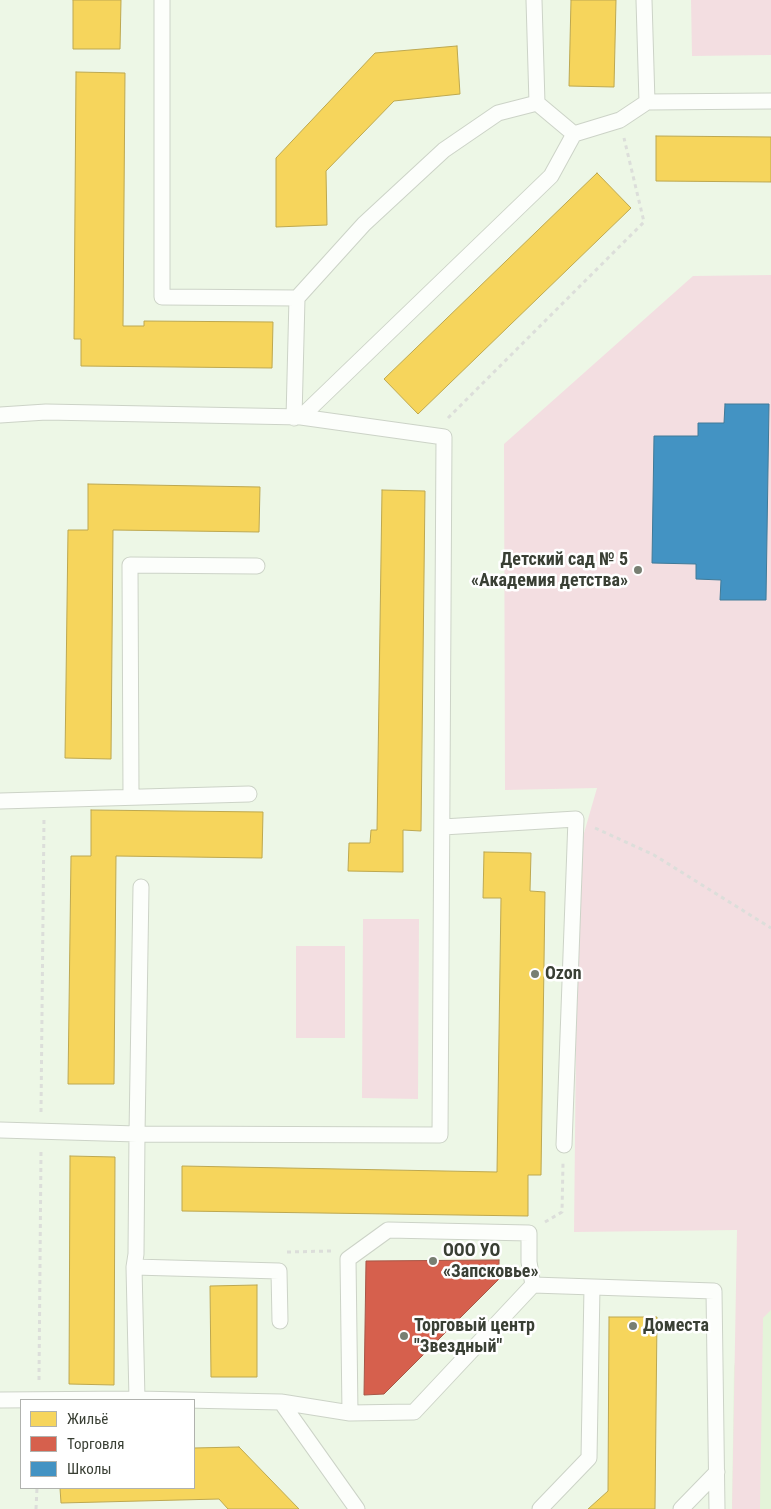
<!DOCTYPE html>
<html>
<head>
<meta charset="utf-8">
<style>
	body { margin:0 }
	#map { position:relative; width:771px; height:1509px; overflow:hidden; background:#edf7e6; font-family:"Roboto Condensed",sans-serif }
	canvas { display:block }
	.legend { position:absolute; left:20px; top:1399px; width:175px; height:90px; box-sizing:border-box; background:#fff; border:1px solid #b0b2ae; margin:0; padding:6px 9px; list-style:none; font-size:15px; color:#393f34 }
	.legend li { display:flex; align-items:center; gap:10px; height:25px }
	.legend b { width:25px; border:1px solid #b0b2ae }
</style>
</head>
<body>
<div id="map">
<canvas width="771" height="1509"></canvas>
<ul class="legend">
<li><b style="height:14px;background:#f6d55c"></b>Жильё</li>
<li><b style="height:14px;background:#d6604d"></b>Торговля</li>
<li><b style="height:14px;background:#4393c3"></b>Школы</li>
</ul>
</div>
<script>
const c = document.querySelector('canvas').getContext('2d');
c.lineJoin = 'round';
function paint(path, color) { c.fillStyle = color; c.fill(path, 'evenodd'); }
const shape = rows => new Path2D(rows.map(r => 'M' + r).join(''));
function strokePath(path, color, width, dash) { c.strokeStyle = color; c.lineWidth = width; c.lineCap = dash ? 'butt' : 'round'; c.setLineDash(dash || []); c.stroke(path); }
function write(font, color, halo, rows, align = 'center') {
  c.font = font + ' "Roboto Condensed",sans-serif'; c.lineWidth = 5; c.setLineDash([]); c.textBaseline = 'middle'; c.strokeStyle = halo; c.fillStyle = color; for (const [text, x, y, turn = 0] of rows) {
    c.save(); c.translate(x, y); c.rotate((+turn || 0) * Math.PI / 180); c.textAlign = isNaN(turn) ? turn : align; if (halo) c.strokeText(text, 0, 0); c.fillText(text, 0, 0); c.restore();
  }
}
paint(shape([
	[771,1248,771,1509,732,1509,734,1366]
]), '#e4f4d9');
paint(shape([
	[691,0,771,0,771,55,692,56],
	[771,275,771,1310,763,1318,760,1509,732,1509,737,1230,574,1232,578,854,597,788,505,790,504,444,693,276],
	[363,919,419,919,418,1099,362,1098],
	[296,946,345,946,345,1038,296,1038]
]), '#f3dee1');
const homes = shape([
	[73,0,121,0,120,49,73,49,73,0],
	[571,0,616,0,614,87,569,86,571,0],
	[457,46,460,94,394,101,326,171,327,225,276,227,276,158,375,53,457,46],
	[76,72,125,73,123,326,144,326,144,321,273,322,272,368,81,366,81,339,74,339,76,72],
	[656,136,771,137,771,182,656,181,656,136],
	[597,173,631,208,418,414,384,379,597,173],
	[88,484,260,487,259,532,113,530,111,759,65,758,68,530,88,530,88,484],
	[382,490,425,491,421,831,403,830,403,872,348,871,349,843,370,843,371,830,377,830,382,490],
	[91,810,263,812,262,858,116,856,114,1084,68,1084,71,856,91,856,91,810],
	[484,852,531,853,530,891,545,892,541,1175,528,1175,528,1216,182,1211,182,1166,497,1172,501,898,483,898,484,852],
	[70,1156,115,1157,114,1385,69,1384,70,1156],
	[257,1285,257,1377,211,1377,210,1286,257,1285],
	[609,1317,657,1317,655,1509,588,1509,608,1491,609,1317],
	[239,1447,299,1509,228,1509,219,1499,61,1503,60,1488,194,1488,194,1448,239,1447]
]);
paint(homes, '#f6d55c');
strokePath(homes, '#bda850', 1);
const shops = shape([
	[499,1260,499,1279,384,1394,364,1395,366,1261,499,1260]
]);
paint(shops, '#d6604d');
strokePath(shops, '#a75646', 1);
const schools = shape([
	[725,404,769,404,766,600,720,600,721,580,696,579,696,564,652,563,654,436,698,436,698,423,724,423,725,404]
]);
paint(schools, '#4393c3');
strokePath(schools, '#407a98', 1);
const service = shape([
	[162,0,162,297,297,298,294,418],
	[534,0,537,103,574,134],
	[644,0,647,102],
	[297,298,364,224,444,150,498,113,537,103],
	[0,415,46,412,301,417,551,176,574,134,620,120,647,102,771,101],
	[131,797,130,565,257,566],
	[0,801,249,794],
	[443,827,576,819,564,1145],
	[141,887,137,1134,440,1135,444,437,301,417],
	[0,1130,137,1134,136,1254,134,1267,137,1399],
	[134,1267,279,1271,280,1321],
	[0,1400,137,1399,281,1402,350,1413,414,1412,533,1285,714,1291,717,1509],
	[281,1402,357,1509],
	[350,1413,348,1259,388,1230,529,1233,529,1262,533,1285],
	[540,1509,589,1458,592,1287],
	[681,1509,717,1472]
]);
strokePath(service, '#ccd3c7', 17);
strokePath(shape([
	[448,418,644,222,624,138],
	[595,828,654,855,771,928],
	[41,1112,44,818],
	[545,1222,562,1212,563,1163],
	[287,1252,331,1251],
	[39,1380,41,1151],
	[36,1509,37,1488]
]), '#dcdeda', 3, [4, 4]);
strokePath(service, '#fcfefb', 15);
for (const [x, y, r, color] of [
	[638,570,5,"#787f72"],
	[535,974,5,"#787f72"],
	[433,1261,5,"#787f72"],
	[633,1326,5,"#787f72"],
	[404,1336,5,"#787f72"]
]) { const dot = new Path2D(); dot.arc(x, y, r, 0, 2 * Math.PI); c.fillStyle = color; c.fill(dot); strokePath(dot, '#fff', 2); }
write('bold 18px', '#393f34', '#fff', [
	["Детский сад № 5",628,560,"right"],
	["«Академия детства»",628,581,"right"],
	["Ozon",545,974],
	["ООО УО",443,1251],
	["«Запсковье»",443,1272],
	["Торговый центр",414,1326],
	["\"Звездный\"",414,1347],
	["Доместа",643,1326]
], 'left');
</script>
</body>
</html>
